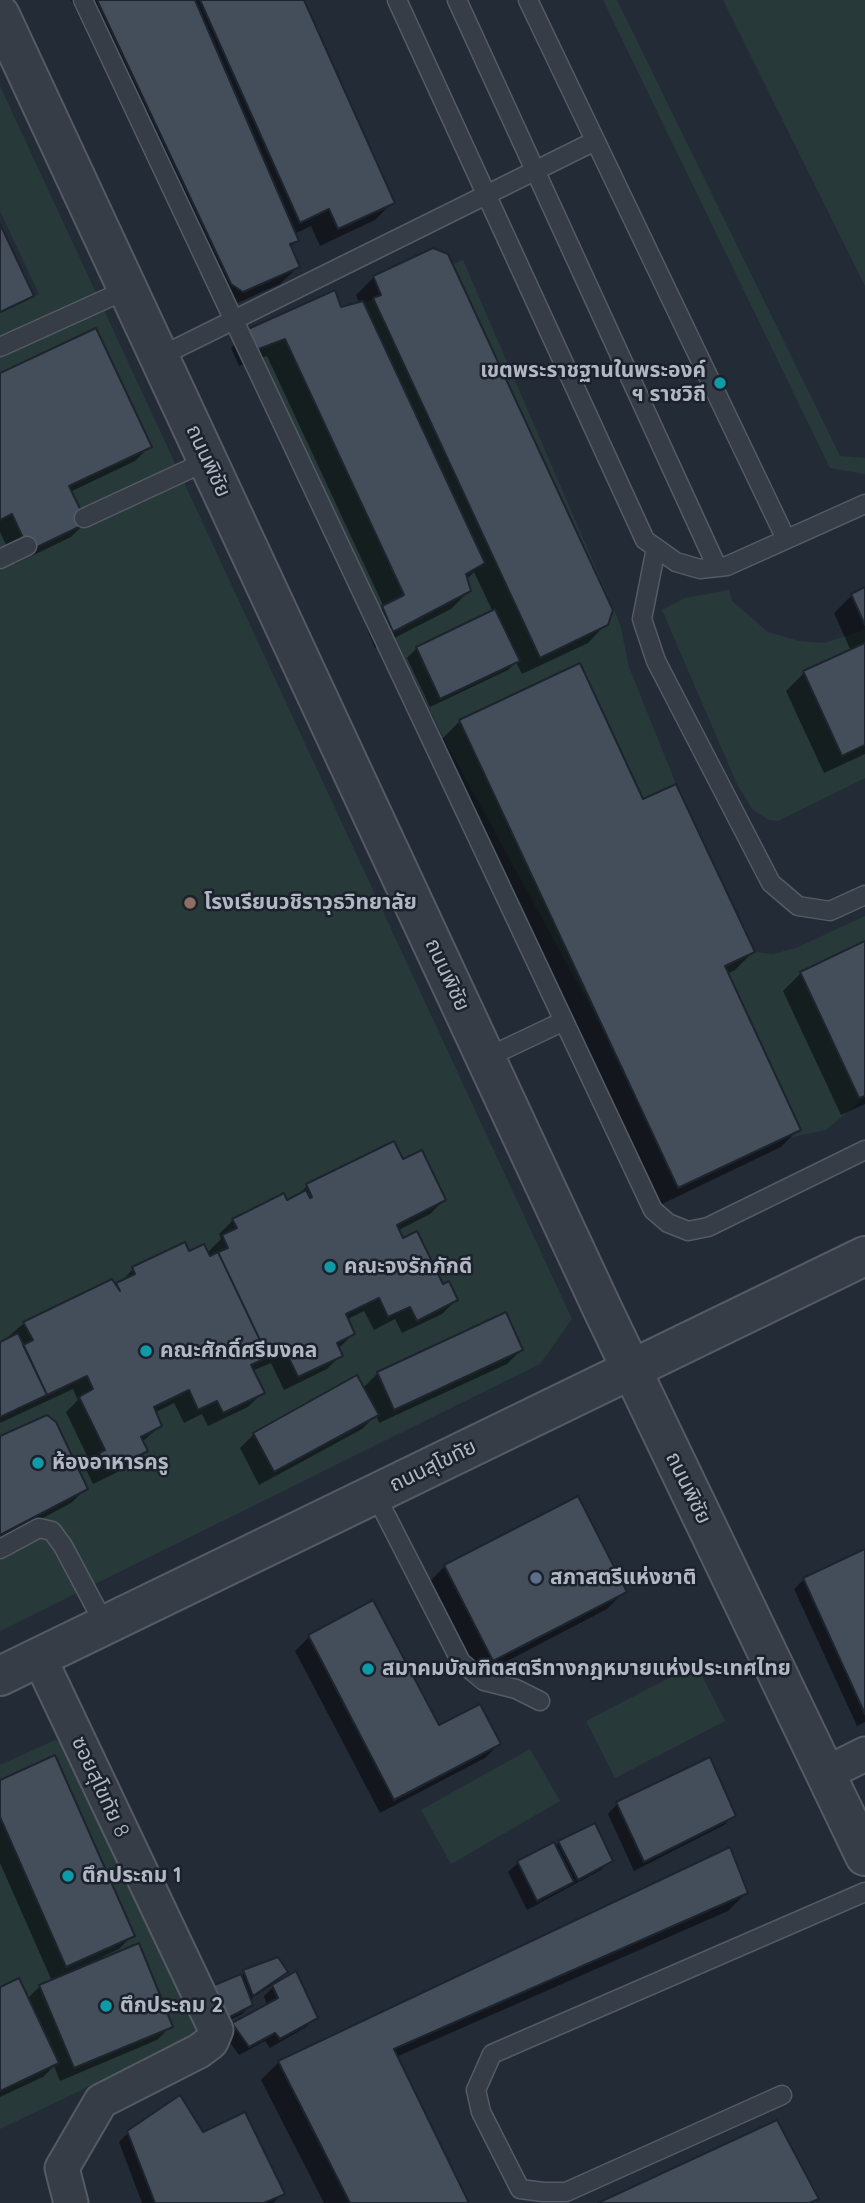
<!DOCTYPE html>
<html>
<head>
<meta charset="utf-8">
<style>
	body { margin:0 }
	canvas { display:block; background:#232b37 }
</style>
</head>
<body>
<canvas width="865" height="2203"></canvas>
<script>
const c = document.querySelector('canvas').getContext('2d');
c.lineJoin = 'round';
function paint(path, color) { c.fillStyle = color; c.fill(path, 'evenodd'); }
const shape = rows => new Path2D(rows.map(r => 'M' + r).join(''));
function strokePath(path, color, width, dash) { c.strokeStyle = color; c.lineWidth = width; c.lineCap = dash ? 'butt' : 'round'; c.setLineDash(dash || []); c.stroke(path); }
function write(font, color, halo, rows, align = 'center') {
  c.font = font + ' Quicksand,"Noto Sans Thai",sans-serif'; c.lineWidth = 5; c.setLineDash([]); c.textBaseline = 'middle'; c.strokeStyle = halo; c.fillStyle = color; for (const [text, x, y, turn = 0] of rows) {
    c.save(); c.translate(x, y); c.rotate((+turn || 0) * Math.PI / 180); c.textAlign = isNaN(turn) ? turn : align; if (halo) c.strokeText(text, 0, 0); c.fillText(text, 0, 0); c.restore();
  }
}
paint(shape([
	[603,0,617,0,840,456,865,458,865,474,830,468],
	[723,0,865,0,865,286],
	[0,86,572,1319,540,1364,0,1631,0,312,39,294,0,211],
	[463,260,620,624,629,667,676,784,755,952,773,954,796,948,865,916,865,1097,826,1130,675,1161,444,739,256,350],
	[729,590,732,601,768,632,799,641,824,643,865,630,865,778,778,821,769,820,753,810,737,784,662,610,685,598],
	[696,1664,725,1721,615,1778,586,1721],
	[55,1740,63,1744,197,2028,188,2039,0,2129,0,1765],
	[530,1749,560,1801,451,1864,421,1810]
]), '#28393a');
paint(shape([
	[71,0,302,0,393,202,375,220,320,246,311,226,294,234,297,240,290,248,298,267,280,284,224,309,214,302],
	[0,228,32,296,28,300,0,313],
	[374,277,606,624,588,643,522,674,516,662,508,670,430,707,407,658,417,648,493,612,474,572,466,580,469,591,451,609,375,648,366,626,384,607,267,356,239,366,231,348,249,330,360,304,356,295],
	[0,375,149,447,135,461,70,492,85,523,71,537,15,564,0,532],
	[865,589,865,754,824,773,786,691,804,673,851,651,834,613,852,595],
	[460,721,642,802,753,952,735,970,727,974,799,1129,781,1147,660,1205,442,739],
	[865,943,865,1104,841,1115,783,991,801,973],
	[402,1162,444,1200,430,1214,397,1231,402,1240,456,1300,442,1314,402,1333,395,1319,374,1330,364,1311,346,1320,353,1334,338,1349,341,1355,327,1369,284,1390,271,1363,252,1371,262,1393,248,1407,208,1426,202,1414,184,1423,174,1403,154,1413,160,1426,142,1442,146,1451,132,1465,93,1484,86,1469,91,1464,66,1412,78,1400,73,1389,0,1423,0,1344,24,1323,119,1284,133,1269,188,1254,207,1253,221,1239,219,1234,233,1220,286,1202,295,1198,307,1186],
	[521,1350,507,1364,379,1423,376,1415,362,1429,259,1485,240,1448,254,1434,362,1389,378,1373],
	[0,1438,86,1489,71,1503,0,1541],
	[865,1551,865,1722,857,1726,794,1589,804,1579],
	[445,1566,625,1591,607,1609,475,1678,427,1584],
	[309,1637,438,1728,499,1744,485,1758,380,1813,295,1651],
	[0,1782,133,1935,119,1949,102,1957,171,2026,157,2040,60,2081,54,2066,43,2077,0,2097,0,1989,27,1999,40,1986,52,1981,0,1863],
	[617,1804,734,1815,724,1825,634,1871,608,1814],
	[559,1842,611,1860,601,1870,527,1910,508,1872,518,1863,555,1847],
	[746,1893,728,1911,396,2057,467,2203,324,2203,261,2080,279,2062],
	[244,1972,286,1972,275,1983,249,2000,251,2005,242,2014,212,2029],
	[273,1987,316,2017,306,2027,270,2048,265,2041,239,2055,224,2034,234,2024,267,2005,264,1996],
	[129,2132,203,2134,283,2193,273,2203,142,2203,119,2142]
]), '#0007');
const building = shape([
	[97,0,195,0,299,241,290,244,300,267,243,292,231,284,97,0],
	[200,0,304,0,395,203,338,229,329,209,300,223,200,0],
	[0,224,34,296,0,312,0,224],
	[433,248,448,254,613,610,608,625,540,658,373,298,381,295,373,276,433,248],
	[335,290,341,307,363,301,485,563,466,574,471,591,393,632,382,606,404,595,285,339,256,350,248,329,335,290],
	[96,328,152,447,69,486,87,523,29,551,12,514,0,520,0,373,96,328],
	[865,587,865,625,851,594,865,587],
	[495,609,520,661,440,699,416,647,495,609],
	[865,643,865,745,842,756,803,671,865,643],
	[580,663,643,799,676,784,755,952,725,966,801,1130,678,1188,459,720,580,663],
	[865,941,865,1096,859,1098,800,972,865,941],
	[394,1141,403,1159,422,1150,446,1200,397,1225,403,1238,417,1231,443,1284,449,1281,458,1300,417,1321,410,1307,388,1317,379,1298,346,1314,355,1334,337,1343,343,1356,298,1377,285,1350,268,1357,218,1252,228,1248,222,1235,237,1228,232,1219,284,1193,287,1200,306,1190,310,1198,312,1197,306,1184,394,1141],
	[185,1242,189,1251,204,1244,210,1256,218,1252,268,1357,251,1365,265,1393,223,1413,217,1401,198,1410,189,1390,154,1407,162,1426,141,1437,148,1451,108,1471,99,1453,105,1450,79,1397,93,1389,87,1376,47,1395,23,1345,33,1340,23,1322,112,1279,120,1291,116,1283,135,1274,132,1267,185,1242],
	[506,1312,523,1350,394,1410,377,1372,506,1312],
	[18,1333,47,1395,0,1417,0,1342,18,1333],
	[357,1375,379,1415,274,1472,253,1433,357,1375],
	[47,1415,56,1422,88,1489,0,1535,0,1436,47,1415],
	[578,1496,627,1592,493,1661,444,1565,578,1496],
	[865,1549,865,1714,803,1578,865,1549],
	[373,1600,439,1725,480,1704,501,1744,394,1800,308,1635,373,1600],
	[55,1755,135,1936,66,1967,0,1817,0,1780,55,1755],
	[710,1757,736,1816,644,1862,616,1802,710,1757],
	[595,1823,613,1861,578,1880,558,1841,595,1823],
	[554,1842,574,1882,537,1901,517,1861,554,1842],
	[730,1847,748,1893,394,2049,469,2203,350,2203,278,2061,730,1847],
	[139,1943,173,2027,74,2068,39,1985,139,1943],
	[278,1957,288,1972,253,1996,243,1970,278,1957],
	[296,1971,318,2018,280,2039,275,2033,249,2047,232,2023,278,1998,272,1985,296,1971],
	[241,1974,253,2005,222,2021,205,1989,241,1974],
	[19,1978,59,2063,0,2091,0,1987,19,1978],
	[180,2095,203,2132,245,2112,285,2194,264,2203,155,2203,127,2131,180,2095],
	[777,2120,819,2199,809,2203,598,2203,777,2120]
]);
paint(building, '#444e5b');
strokePath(building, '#1e242e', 2);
const service = shape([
	[83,0,653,1210,668,1223,688,1231,708,1227,865,1150],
	[397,0,645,540,676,562,700,569,727,566,865,504],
	[457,0,717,567],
	[528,0,786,539],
	[0,347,128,289],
	[159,357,595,141],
	[84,518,207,461],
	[656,548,642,619,656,661,771,883,798,906,830,911,865,895],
	[0,559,27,546],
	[486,1058,564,1021],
	[375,1494,461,1662,484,1681,516,1689,540,1701],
	[0,1549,39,1528,52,1531,63,1546,105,1625],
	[782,2095,566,2192,543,2192,520,2189,481,2112,476,2090,492,2054,865,1892]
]);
const minor = shape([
	[39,1657,216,2030,211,2042,199,2051,101,2101,62,2168,71,2203],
	[825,1774,865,1754]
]);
const tertiary = shape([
	[0,15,602,1308,865,1856],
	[0,1676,865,1256]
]);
strokePath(service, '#545b65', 21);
strokePath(minor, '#545b65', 37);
strokePath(tertiary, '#545b65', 42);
strokePath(service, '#363d47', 18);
strokePath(minor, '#363d47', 33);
strokePath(tertiary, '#363d47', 38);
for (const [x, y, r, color] of [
	[720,383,7,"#0f9aa8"],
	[190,903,7,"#8d6e63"],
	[330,1267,7,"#0f9aa8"],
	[146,1351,7,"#0f9aa8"],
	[38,1463,7,"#0f9aa8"],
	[536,1578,7,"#5c6f8a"],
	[368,1669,7,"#0f9aa8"],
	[68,1876,7,"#0f9aa8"],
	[106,2006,7,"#0f9aa8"]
]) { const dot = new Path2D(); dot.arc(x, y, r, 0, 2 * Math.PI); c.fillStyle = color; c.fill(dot); strokePath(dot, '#1c222c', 2.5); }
write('bold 21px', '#b1b8c4', '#1c222c', [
	["เขตพระราชฐานในพระองค์",706,371,"right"],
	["ฯ ราชวิถี",706,395,"right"],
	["โรงเรียนวชิราวุธวิทยาลัย",204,903],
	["คณะจงรักภักดี",344,1267],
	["คณะศักดิ์ศรีมงคล",160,1351],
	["ห้องอาหารครู",52,1463],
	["สภาสตรีแห่งชาติ",550,1578],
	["สมาคมบัณฑิตสตรีทางกฎหมายแห่งประเทศไทย",382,1669],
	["ตึกประถม 1",82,1876],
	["ตึกประถม 2",120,2006]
], 'left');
write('21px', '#b1b8c4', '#1c222c', [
	["ถนนพิชัย",208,461,65],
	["ถนนพิชัย",447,975,65],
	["ถนนสุโขทัย",433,1466,-26],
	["ถนนพิชัย",688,1488,64],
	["ซอยสุโขทัย 8",100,1787,65]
]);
</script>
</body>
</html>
